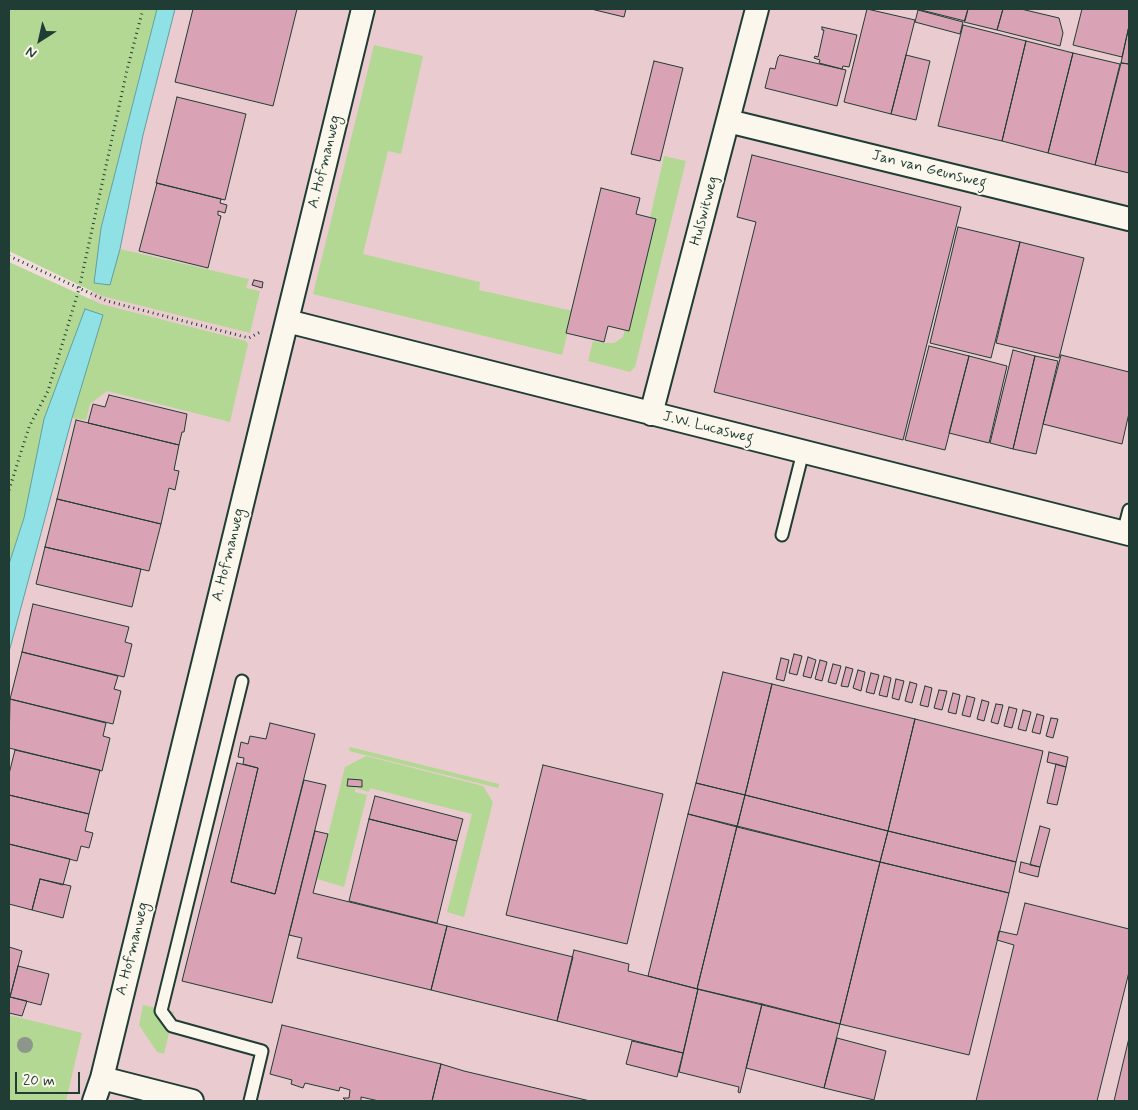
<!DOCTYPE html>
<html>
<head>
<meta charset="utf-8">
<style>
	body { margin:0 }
	#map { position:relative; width:1138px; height:1110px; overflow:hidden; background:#f1dedc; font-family:Mynerve,sans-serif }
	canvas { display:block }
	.frame { position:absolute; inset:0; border:10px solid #1f3d34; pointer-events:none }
	.north { position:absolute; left:15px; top:15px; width:50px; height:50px; -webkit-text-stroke:4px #fbf7ec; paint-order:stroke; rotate:215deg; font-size:14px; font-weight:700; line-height:20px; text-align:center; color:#1f3d34 }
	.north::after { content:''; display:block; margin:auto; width:18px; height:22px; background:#1f3d34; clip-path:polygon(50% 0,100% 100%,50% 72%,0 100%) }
	.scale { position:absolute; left:15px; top:1072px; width:65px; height:22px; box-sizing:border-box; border:2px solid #1f3d34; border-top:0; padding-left:6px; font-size:15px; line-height:18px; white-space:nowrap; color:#1f3d34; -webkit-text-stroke:4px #fbf7ec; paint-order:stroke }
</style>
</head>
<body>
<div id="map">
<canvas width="1138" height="1110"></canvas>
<div class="frame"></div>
<div class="north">N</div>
<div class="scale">20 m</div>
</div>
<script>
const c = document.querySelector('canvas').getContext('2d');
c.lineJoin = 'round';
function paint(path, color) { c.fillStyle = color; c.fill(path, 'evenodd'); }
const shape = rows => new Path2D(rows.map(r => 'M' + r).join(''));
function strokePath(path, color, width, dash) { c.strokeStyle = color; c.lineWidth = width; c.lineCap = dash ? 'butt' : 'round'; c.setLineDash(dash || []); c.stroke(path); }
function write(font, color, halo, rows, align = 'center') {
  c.font = font + ' Mynerve,sans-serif'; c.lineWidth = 4; c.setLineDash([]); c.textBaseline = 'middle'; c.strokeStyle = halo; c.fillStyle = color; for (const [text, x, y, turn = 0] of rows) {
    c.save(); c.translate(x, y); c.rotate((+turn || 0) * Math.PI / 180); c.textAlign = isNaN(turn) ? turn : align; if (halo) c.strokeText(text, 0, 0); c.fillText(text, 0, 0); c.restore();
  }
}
paint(shape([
	[165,9,1129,9,1129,1101,9,1101,9,616]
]), '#eaccd0');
paint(shape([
	[10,9,157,9,101,228,110,285,120,249,249,279,246,288,260,291,250,333,102,296,9,251],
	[374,45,423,56,401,154,388,151,363,254,480,282,479,290,573,311,562,355,313,294],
	[664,156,686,161,635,367,630,372,588,361,593,341,605,343,614,343,623,337],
	[9,262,101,304,246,341,248,344,230,422,107,391,90,404,86,420,72,418,103,315,24,518,9,564],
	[350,747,499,784,498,788,349,751],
	[366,756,483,786,493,802,464,917,447,912,472,814,416,800,370,788,369,792,355,788,355,792,367,795,344,887,317,879,345,767],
	[143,1005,174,1012,164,1054,157,1052,139,1025],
	[9,1015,82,1033,66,1101,9,1101]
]), '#b2d893');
const water = shape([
	[157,9,175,9,143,135,120,249,110,285,94,283,101,228,157,9],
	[85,309,103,315,72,418,9,652,9,564,24,518,44,419,85,309]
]);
paint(water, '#8fe1e6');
strokePath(water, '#629f9f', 1);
const building = shape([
	[193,9,297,9,273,106,175,82,193,9],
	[591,9,626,9,624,17,591,9],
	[867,9,915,20,891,114,844,102,867,9],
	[917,9,968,9,965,21,917,9],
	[968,9,1003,9,997,30,964,22,968,9],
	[1003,9,1021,9,1059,18,1063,33,1060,46,997,30,1003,9],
	[1082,9,1129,9,1129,26,1122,57,1073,45,1082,9],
	[918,10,963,22,960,34,915,22,918,10],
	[963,25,1026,41,1002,141,938,126,963,25],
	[1129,26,1129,64,1121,63,1129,26],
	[822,27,857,35,849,67,843,66,842,69,819,63,820,60,814,58,815,56,818,57,824,30,822,30,822,27],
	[1026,41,1073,53,1048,153,1002,141,1026,41],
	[1073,53,1120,64,1095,165,1048,153,1073,53],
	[780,55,846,70,837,106,765,88,770,68,775,69,778,57,780,55],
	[906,55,930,61,916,120,891,114,906,55],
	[654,61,683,68,660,161,631,154,654,61],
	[1121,63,1129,64,1129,173,1095,165,1121,63],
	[177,97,246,114,225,200,156,183,177,97],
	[752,155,961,207,903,440,714,392,756,222,737,217,752,155],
	[157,183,221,199,220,203,227,205,225,213,218,211,218,215,221,216,208,268,139,251,157,183],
	[601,188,640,198,636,214,656,219,629,331,608,326,604,342,566,333,601,188],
	[958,227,1020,242,991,358,930,343,958,227],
	[1020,242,1084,258,1059,358,996,343,1020,242],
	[254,280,263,282,262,288,252,285,254,280],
	[929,346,969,356,945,450,905,440,929,346],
	[1013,350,1035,356,1013,449,990,443,1013,350],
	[1061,355,1129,372,1129,413,1122,444,1043,424,1061,355],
	[969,356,1007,366,989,443,949,433,969,356],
	[1035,356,1058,361,1036,454,1013,449,1035,356],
	[109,395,187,414,184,432,182,432,179,445,88,423,93,404,105,407,109,395],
	[76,420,179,445,174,470,179,471,175,490,169,488,161,524,57,499,76,420],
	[57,499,161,524,149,571,45,547,57,499],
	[45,547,141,569,132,607,36,584,45,547],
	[33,604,129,627,125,642,132,644,124,677,22,652,33,604],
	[22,652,118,676,114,689,121,691,113,724,10,699,22,652],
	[794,654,802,656,797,675,789,673,794,654],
	[808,657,816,660,811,678,803,676,808,657],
	[781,658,789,660,784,681,776,679,781,658],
	[820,660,827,662,822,681,815,679,820,660],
	[833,664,841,666,836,684,828,682,833,664],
	[846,667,853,669,848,687,841,686,846,667],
	[858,670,865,672,861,691,853,688,858,670],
	[723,672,772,684,745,795,696,783,723,672],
	[871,673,879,675,874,694,866,692,871,673],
	[884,676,891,678,887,697,879,695,884,676],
	[896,679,904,681,899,700,892,698,896,679],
	[910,682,917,684,912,703,905,701,910,682],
	[772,684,915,719,888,831,745,795,772,684],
	[925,686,932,688,928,707,920,705,925,686],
	[939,690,947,691,942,710,934,708,939,690],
	[953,693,960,695,956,714,948,712,953,693],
	[967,696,975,698,970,717,962,715,967,696],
	[10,699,106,723,103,736,110,738,102,771,9,748,10,699],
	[982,700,989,702,984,721,977,719,982,700],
	[996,704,1003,705,998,724,991,722,996,704],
	[1009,707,1017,709,1012,728,1004,726,1009,707],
	[1023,710,1031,712,1026,731,1018,729,1023,710],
	[1037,714,1044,716,1040,734,1032,732,1037,714],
	[1051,718,1058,719,1053,738,1046,736,1051,718],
	[915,719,1043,751,1016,862,888,831,915,719],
	[270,723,315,734,275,894,231,882,258,768,243,764,244,758,238,757,241,742,248,744,250,736,266,739,270,723],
	[15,750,100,770,89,814,9,795,9,774,15,750],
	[1049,752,1068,757,1066,767,1047,762,1049,752],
	[237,763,258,768,231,882,275,894,304,780,326,785,272,1003,182,981,237,763],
	[1056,764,1066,767,1057,805,1047,803,1056,764],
	[543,765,663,794,627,944,506,915,543,765],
	[348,779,362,780,362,787,347,786,348,779],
	[696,783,745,795,737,827,688,814,696,783],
	[9,795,89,814,85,831,93,833,89,848,81,846,77,861,9,844,9,795],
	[745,795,888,831,880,862,737,827,745,795],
	[375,796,463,819,457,841,369,819,375,796],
	[688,814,737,826,697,989,648,976,688,814],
	[369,819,457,841,437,923,349,901,369,819],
	[737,826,880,862,840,1024,697,989,737,826],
	[1040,826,1050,829,1040,867,1030,865,1040,826],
	[315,831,328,834,313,893,447,926,431,990,297,958,302,938,289,935,315,831],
	[888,831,1016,862,1009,893,880,862,888,831],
	[9,844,70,859,63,885,40,879,32,910,9,904,9,844],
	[880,862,1009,893,969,1055,840,1024,880,862],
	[1021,862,1040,867,1038,877,1019,872,1021,862],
	[40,879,71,886,63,918,32,910,40,879],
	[1025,903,1129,929,1129,972,1097,1101,976,1101,1014,945,997,940,999,931,1017,935,1025,903],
	[447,926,573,957,557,1021,431,990,447,926],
	[9,947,22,951,10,997,27,1001,22,1016,9,1013,9,947],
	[574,950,629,964,628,971,698,989,683,1053,557,1021,574,950],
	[18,966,49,974,41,1005,10,997,18,966],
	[698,989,762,1004,740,1093,738,1092,739,1087,679,1072,698,989],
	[762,1004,840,1024,824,1088,746,1068,762,1004],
	[282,1025,441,1064,432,1101,379,1101,361,1097,361,1101,346,1101,343,1098,349,1098,350,1090,340,1087,339,1091,305,1083,303,1088,291,1084,292,1080,270,1074,282,1025],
	[837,1038,886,1051,874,1100,824,1088,837,1038],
	[1129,1038,1129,1101,1114,1101,1129,1038],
	[632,1041,683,1053,677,1077,626,1064,632,1041],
	[441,1064,464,1071,590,1101,432,1101,441,1064]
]);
paint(building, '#d9a2b5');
strokePath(building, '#1f3d34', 1);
const lane = shape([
	[1123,533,1129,510],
	[782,535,803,452],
	[242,681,161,1011,172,1026,262,1051,250,1101]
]);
const street = shape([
	[728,121,1129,219],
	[287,321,1129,534],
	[651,414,757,9],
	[102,1078,192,1101],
	[94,1101,102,1078,363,9]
]);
strokePath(lane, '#1f3d34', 15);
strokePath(street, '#1f3d34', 26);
strokePath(shape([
	[9,256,107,301,249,338,262,331],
	[9,490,29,427,48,391,79,289,127,70,143,9]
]), '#1f3d34', 3, [1, 4]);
strokePath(lane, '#fbf7ec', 11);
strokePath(street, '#fbf7ec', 22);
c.fillStyle = '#8d968a';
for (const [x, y] of [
	[25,1045]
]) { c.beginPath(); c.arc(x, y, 8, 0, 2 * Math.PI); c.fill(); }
write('15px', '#1f3d34', '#fbf7ec', [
	["A. Hofmanweg",325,162,-76],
	["Jan van Geunsweg",929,170,14],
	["Hulswitweg",705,211,-75],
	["J.W. Lucasweg",708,428,14],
	["A. Hofmanweg",229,555,-76],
	["A. Hofmanweg",133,949,-76]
]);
</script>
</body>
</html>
